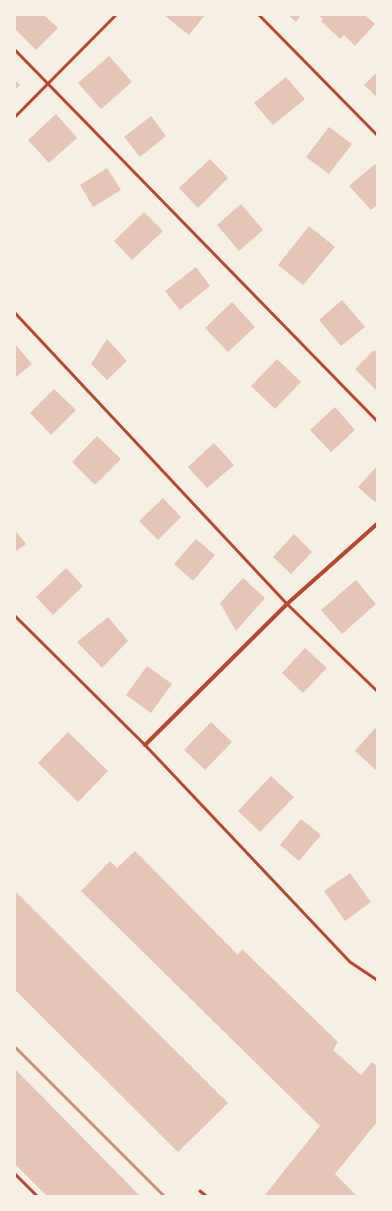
<!DOCTYPE html>
<html>
<head>
<meta charset="utf-8">
<style>
	body { margin:0 }
	#map { position:relative; width:392px; height:1211px; overflow:hidden; background:#f6efe4; font-family:Manrope,sans-serif }
	canvas { display:block }
	.frame { position:absolute; inset:0; border:16px solid #f6efe4; pointer-events:none }
</style>
</head>
<body>
<div id="map">
<canvas width="392" height="1211"></canvas>
<div class="frame"></div>
</div>
<script>
const c = document.querySelector('canvas').getContext('2d');
c.lineJoin = 'round';
function paint(path, color) { c.fillStyle = color; c.fill(path, 'evenodd'); }
const shape = rows => new Path2D(rows.map(r => 'M' + r).join(''));
function strokePath(path, color, width, dash) { c.strokeStyle = color; c.lineWidth = width; c.lineCap = dash ? 'butt' : 'round'; c.setLineDash(dash || []); c.stroke(path); }
paint(shape([
	[15,15,44,15,58,28,36,50,15,29],
	[164,15,205,15,189,35],
	[288,15,301,15,296,22],
	[318,15,365,15,375,24,355,46,344,35,340,39,321,21,323,19],
	[109,56,132,82,101,109,78,83],
	[377,72,377,97,364,85],
	[286,77,305,99,273,125,254,103],
	[15,80,20,85,15,90],
	[56,114,77,138,49,163,28,140],
	[151,116,166,136,140,157,124,137],
	[329,127,352,144,329,174,306,157],
	[210,159,228,178,198,208,179,188],
	[375,164,377,166,377,205,371,210,349,186],
	[107,168,121,190,93,207,80,185],
	[241,204,263,230,239,251,217,225],
	[144,212,163,231,132,260,114,241],
	[309,226,335,247,303,285,278,265],
	[196,267,210,286,180,310,165,291],
	[342,300,365,327,341,346,319,320],
	[232,302,255,327,228,352,205,328],
	[107,339,127,361,107,380,91,364],
	[15,344,32,364,15,378],
	[374,350,377,352,377,391,355,369],
	[277,359,301,382,275,409,251,386],
	[54,389,76,410,51,435,30,413],
	[335,407,355,430,331,452,310,430],
	[97,436,121,459,95,485,72,462],
	[214,443,234,465,207,488,188,467],
	[377,466,377,500,375,502,358,487],
	[163,498,181,517,158,540,139,521],
	[15,530,26,544,15,552],
	[294,534,312,552,291,574,273,557],
	[196,539,215,555,193,581,174,564],
	[66,568,83,586,53,615,36,597],
	[243,578,265,598,236,631,220,603],
	[356,580,376,604,342,634,321,610],
	[108,617,128,641,102,668,77,642],
	[305,648,327,668,303,693,282,673],
	[147,666,172,684,151,713,126,695],
	[211,722,232,742,205,770,184,750],
	[377,726,377,771,355,751],
	[68,732,108,771,78,802,38,763],
	[271,776,294,797,260,832,238,811],
	[301,819,321,835,299,861,280,845],
	[135,851,238,955,242,949,338,1042,333,1050,361,1075,372,1062,377,1066,377,1122,335,1174,357,1196,264,1196,320,1126,81,891,110,861,117,868],
	[350,873,371,902,345,921,324,891],
	[15,891,228,1103,178,1152,15,990],
	[15,1069,140,1196,47,1196,15,1164]
]), '#e6c5b7');
strokePath(shape([
	[259,15,377,135],
	[15,50,377,421],
	[15,117,116,15],
	[15,313,287,604,377,691],
	[15,616,145,745,350,962,377,980],
	[15,1174,37,1196],
	[200,1191,206,1196]
]), '#b5482f', 3);
strokePath(shape([
	[145,745,287,604,377,524]
]), '#b5482f', 4);
strokePath(shape([
	[15,1047,164,1196]
]), '#cf8b77', 3);
</script>
</body>
</html>
